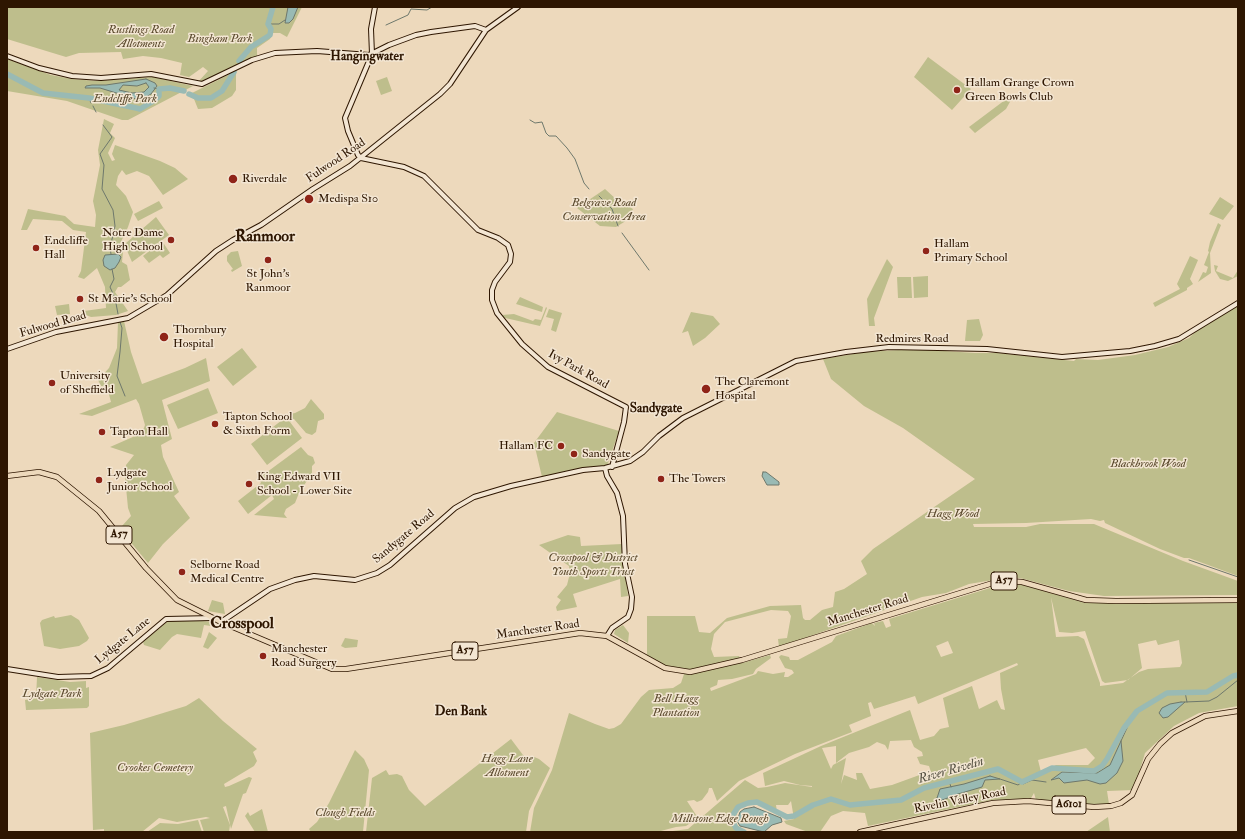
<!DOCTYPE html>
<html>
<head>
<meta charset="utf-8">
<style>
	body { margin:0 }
	#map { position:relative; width:1245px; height:839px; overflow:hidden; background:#edd9bc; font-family:"IM FELL Double Pica",serif }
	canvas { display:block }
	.frame { position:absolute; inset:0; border:8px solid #2e1601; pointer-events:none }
</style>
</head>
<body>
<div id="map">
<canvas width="1245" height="839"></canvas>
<div class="frame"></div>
</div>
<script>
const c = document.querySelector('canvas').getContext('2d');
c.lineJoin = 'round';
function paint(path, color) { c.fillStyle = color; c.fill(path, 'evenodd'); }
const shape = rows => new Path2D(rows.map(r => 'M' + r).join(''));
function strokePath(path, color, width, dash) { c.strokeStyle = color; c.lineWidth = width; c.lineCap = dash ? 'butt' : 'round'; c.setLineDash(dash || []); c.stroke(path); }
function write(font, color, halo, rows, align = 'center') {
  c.font = font + ' "IM FELL Double Pica",serif'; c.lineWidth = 3; c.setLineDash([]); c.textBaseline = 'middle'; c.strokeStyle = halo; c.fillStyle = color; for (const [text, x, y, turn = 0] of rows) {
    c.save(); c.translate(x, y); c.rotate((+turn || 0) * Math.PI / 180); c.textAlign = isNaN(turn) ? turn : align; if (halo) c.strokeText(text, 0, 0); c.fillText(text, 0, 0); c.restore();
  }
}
paint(shape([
	[7,7,302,7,287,37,280,33,273,33,270,39,257,48,257,56,204,82,198,82,208,71,203,67,189,77,180,75,182,63,161,58,143,56,123,59,121,52,79,53,66,57,7,39],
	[928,57,971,89,952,110,914,77],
	[7,59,51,75,72,79,97,81,153,77,193,86,128,120,122,120,67,101,7,91],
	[236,71,236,90,232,96,212,108,198,109,194,99,188,95],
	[387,77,392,91,381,95,376,81],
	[1009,97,1011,100,1006,109,975,133,969,127],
	[104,119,114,124,110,133,115,138,108,153,112,161,115,160,112,154,115,145,160,161,175,168,188,179,163,195,149,176,137,171,126,175,122,170,118,176,116,185,126,196,133,212,128,227,119,246,123,252,122,262,127,265,130,280,121,287,118,287,115,292,128,311,116,315,91,317,86,315,84,311,106,308,105,287,97,268,84,279,78,277,81,271,86,232,73,230,62,221,33,219,27,230,21,230,28,209,65,216,74,224,95,227,96,215,93,201,100,165,98,150],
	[605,189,617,200,633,209,629,219,616,227,600,226,577,208],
	[1220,197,1234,206,1223,220,1209,214],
	[159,201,163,208,138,221,134,214],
	[156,217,169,235,132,262,125,246,126,243],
	[1218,223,1221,225,1210,253,1211,273,1198,282,1203,272,1206,273,1208,267,1204,265,1209,252,1208,251,1210,242],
	[162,241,170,253,163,258,160,255,149,263,143,256],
	[238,251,242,266,232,272,231,270,233,269,227,261,227,256,231,252],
	[1190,256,1198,260,1190,279,1193,284,1187,288,1187,290,1155,307,1153,303,1180,289,1177,284],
	[887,259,893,267,874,318,875,326,869,326,867,299],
	[1214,265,1218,266,1216,271,1233,278,1238,270,1238,276,1228,281,1220,279,1215,271],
	[928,276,928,297,914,298,913,277],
	[897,277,911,277,912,298,898,298],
	[520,297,543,307,542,312,516,304],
	[69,304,70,314,57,315,55,306],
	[1238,305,1238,576,1189,558,1184,558,1160,549,1105,523,1104,520,1100,521,1091,519,1026,523,973,524,974,527,1026,527,1040,524,1094,524,1183,561,1238,581,1238,595,1104,596,1069,591,1020,578,1005,578,969,584,946,593,922,597,779,647,778,639,787,638,791,616,788,611,771,610,725,622,714,634,711,649,714,657,739,656,742,663,770,655,771,658,756,669,753,674,732,679,718,680,717,685,710,688,711,691,756,674,758,671,773,674,785,672,784,677,788,677,794,673,792,670,785,668,779,657,781,655,789,657,790,660,798,660,832,642,836,636,872,623,875,626,874,623,883,621,886,628,891,626,889,619,1003,584,1023,585,1085,603,1238,603,1238,706,1199,713,1174,726,1145,753,1134,790,1107,791,1109,804,1100,805,1036,800,1034,793,1030,800,992,800,868,826,865,813,843,811,831,816,820,832,808,832,786,824,784,821,794,819,791,801,788,805,776,805,777,812,755,804,742,807,737,813,736,824,742,829,743,832,665,832,688,829,745,780,758,788,767,787,785,783,812,787,812,786,800,785,784,781,765,786,763,773,821,746,910,710,920,740,934,736,940,729,949,727,943,698,972,686,979,709,997,700,1001,709,1005,710,1001,689,1000,673,1018,665,1017,663,918,704,915,696,874,709,871,702,868,703,871,716,849,725,852,732,795,754,739,781,717,801,712,788,709,788,708,792,702,800,697,802,694,800,687,801,698,818,686,826,676,827,657,832,530,832,534,808,552,770,569,713,595,724,609,729,614,728,621,724,641,697,649,690,673,688,681,683,685,671,666,667,647,658,647,616,695,616,699,632,710,633,727,618,770,606,801,605,803,618,805,620,810,620,822,610,833,607,835,592,844,589,867,574,861,561,873,549,975,479,903,428,864,406,831,379,823,359,865,352,915,349,975,353,997,353,1074,361,1076,359,1098,360,1135,355,1168,347,1189,338,1195,332],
	[1051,597,1059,632,1072,633,1085,631,1102,681,1105,683,1128,680,1142,668,1138,644,1156,640,1158,645,1179,640,1182,663,1180,667,1148,669,1139,672,1123,683,1100,686,1100,683,1084,639,1078,636,1056,637],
	[948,641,953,653,941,657,936,646],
	[911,740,914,747,922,752,923,756,917,757,920,764,929,766,932,775,925,773,892,785,870,789,862,773,856,773,857,780,844,775,841,784,846,758,833,765,831,769,822,748,836,746,836,763,849,753,869,747,877,742,885,745,888,750,890,741],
	[1086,748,1095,758,1088,765,1056,765,1041,772,1038,760],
	[546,307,547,308,540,326,501,317,502,315,514,314,533,321,535,319,541,320],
	[549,309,562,313,556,332,551,330,554,319,546,317],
	[691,312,713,316,720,324,705,338,693,346,688,331,682,333],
	[979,319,983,335,980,341,965,341,967,320],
	[124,321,131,352,142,384,185,368,206,358,210,381,162,400,172,439,161,445,163,457,179,492,174,496,190,518,163,544,148,563,123,533,122,526,131,516,128,508,125,477,126,465,134,455,110,447,142,433,145,425,139,404,136,399,92,416,79,414,111,402,107,387,101,386,98,380,109,368,117,348,118,322],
	[242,348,257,367,233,386,217,367],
	[208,388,218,413,178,429,167,405],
	[311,399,324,414,324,419,318,421,316,432,312,435,306,433,294,419,290,422,302,438,267,465,251,444,286,417,285,415,295,413,305,408],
	[557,412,619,431,607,466,542,477,534,443],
	[301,447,308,455,313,457,315,463,312,466,312,473,299,493,295,503,286,509,284,514,287,518,254,515,274,499,272,495,248,514,238,501,261,483,259,478],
	[568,535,580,537,581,546,622,544,628,596,621,597,620,579,573,594,577,607,557,611,556,607,561,600,557,597,567,585,570,573,569,566,539,545],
	[212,600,223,603,225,614,208,611],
	[71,615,79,620,89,638,87,641,79,646,60,649,44,646,40,623,42,620,54,616,55,618],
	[179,619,213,622,211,626,204,625,201,638,177,634,172,637,160,650,144,645,143,642,167,622],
	[623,625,629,633,628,643,614,634,615,630],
	[209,632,217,638,208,649,203,647],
	[345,638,358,640,357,647,345,648,341,646],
	[37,677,70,682,86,681,86,688,89,687,89,706,87,708,26,710,25,700,36,698],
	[199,698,223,721,257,749,253,752,257,761,254,766,224,784,225,787,229,786,249,777,252,778,246,793,243,794,231,829,226,806,223,807,230,825,229,832,204,832,200,820,210,818,206,817,177,822,159,818,142,832,104,832,104,829,93,830,90,733,124,725,186,706],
	[511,739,526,759,532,756,539,759,550,768,529,811,526,832,366,832,372,778,386,770,389,775,397,774,402,776,409,790,425,806],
	[355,750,364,759,369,770,363,832,311,832,309,829,317,822,329,803],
	[262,809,268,832,255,832,245,816,248,812,250,816],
	[1108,817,1110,832,1086,832],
	[198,820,202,832,147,832,160,823,178,824]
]), '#bebe8c');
const water = shape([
	[288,7,298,7,293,19,289,23,285,23,288,7],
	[146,79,155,83,157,86,151,94,143,99,136,99,100,88,85,88,86,86,92,85,106,85,146,79],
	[146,83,149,87,144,92,132,93,119,90,123,85,137,86,146,83],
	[118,254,121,257,119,262,115,268,110,270,104,266,103,260,105,255,118,254],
	[763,472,766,472,779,482,779,485,767,485,762,476,763,472],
	[1181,702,1185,702,1168,717,1163,718,1159,713,1162,708,1170,704,1181,702],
	[1121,741,1123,761,1117,773,1106,783,1100,784,1087,780,1064,783,1059,778,1051,780,1062,772,1097,773,1110,765,1121,741],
	[990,776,1000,779,985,780,982,787,958,794,937,802,934,800,937,798,940,789,964,784,990,776],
	[754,807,781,818,782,822,772,825,764,832,740,826,737,821,740,812,744,809,754,807]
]);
paint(water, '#99bab4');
strokePath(water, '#6e786c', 1);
strokePath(shape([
	[268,24,279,24,285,20],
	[386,25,408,15,411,9,427,10,432,7],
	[154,88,159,89],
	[84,97,84,96],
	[89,98,91,103],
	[93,106,96,112],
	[530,120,535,123,542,122,546,133,549,136,556,136,567,148,575,159,584,183,589,189],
	[103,125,112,137,100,154,104,165,102,189,113,210,115,226,110,248,111,254],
	[599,196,612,209,618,226],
	[622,233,649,270],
	[112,269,114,279,110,287,115,298,118,314],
	[120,322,122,328,120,352,117,376,125,396],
	[1189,560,1238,577],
	[1185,692,1187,702],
	[1185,702,1209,701,1217,697,1238,680],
	[1121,741,1127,728,1126,725],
	[1000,779,1018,785,1022,782,1023,784,1032,780,1046,782],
	[949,781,951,787]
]), '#6e786c', 1);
strokePath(shape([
	[239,61,251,47,270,35,271,29,268,24,273,7],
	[7,74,43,93,89,98,136,108,140,109,155,100,159,96,159,89,170,88,184,91],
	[189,94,198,98,211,98,222,91,234,72],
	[744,832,736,828,731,818,738,807,748,803,757,802,787,817,794,816,813,805,831,799,850,805,901,800,924,788,998,769,1022,782,1052,768,1094,771,1102,766,1107,759,1124,728,1137,711,1167,693,1207,692,1233,676,1238,675]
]), '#99bab4', 5.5);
const secondary = shape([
	[375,7,371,29,372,54,345,118,348,131,358,155,361,158,404,167,424,176,478,230,498,238,508,245,511,254,510,262,495,282,492,290,492,300,497,313,522,344,548,367,626,407,624,422,612,467],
	[7,56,39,68,72,76,101,78,151,74,202,84,252,60,275,53,317,51,369,55,389,45,416,35,431,32,475,26,486,30],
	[7,349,56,332,128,318,167,295,216,251,233,240,261,225,313,189,350,166,440,94,450,84,486,30,518,7],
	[605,468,607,476,617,493,623,516,625,564,632,597,631,609,628,617,612,628,607,636],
	[221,622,270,589,295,580,314,576,355,580,377,573,390,565,455,508,474,497,511,486,583,470,605,468,630,461,643,452,659,436,683,418,796,361,846,352,889,347,987,349,1062,357,1130,351,1155,346,1179,339,1238,303],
	[7,669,58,677,91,676,108,668,166,619,213,618]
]);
const primary = shape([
	[7,476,39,472,57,477,99,511,146,568,177,600,221,622,332,669,346,669,580,633,607,636,665,668,690,672,742,660,993,583,1007,581,1022,582,1086,600,1116,601,1238,600],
	[860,832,993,803,1028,801,1094,807,1111,806,1121,803,1132,795,1148,759,1160,744,1172,733,1205,716,1238,711]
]);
strokePath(secondary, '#2e1601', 6);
strokePath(primary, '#2e1601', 6);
strokePath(secondary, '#f3e6d3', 4);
strokePath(primary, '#edd9bc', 4.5);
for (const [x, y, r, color] of [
	[957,90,4,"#8f2418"],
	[233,179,5,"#8f2418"],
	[309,199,5,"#8f2418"],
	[171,240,4,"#8f2418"],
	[36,248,4,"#8f2418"],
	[926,251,4,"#8f2418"],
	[268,260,4,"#8f2418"],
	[80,299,4,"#8f2418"],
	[164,337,5,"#8f2418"],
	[52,383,4,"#8f2418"],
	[706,389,5,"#8f2418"],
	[215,424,4,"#8f2418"],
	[102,432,4,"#8f2418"],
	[561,446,4,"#8f2418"],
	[574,454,4,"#8f2418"],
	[661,479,4,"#8f2418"],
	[99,480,4,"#8f2418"],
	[249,484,4,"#8f2418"],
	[182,572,4,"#8f2418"],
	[263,656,4,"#8f2418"]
]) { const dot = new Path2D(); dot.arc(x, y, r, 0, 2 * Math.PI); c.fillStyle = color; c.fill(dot); strokePath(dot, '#f3e6d3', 1.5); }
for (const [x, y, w] of [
	[119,535,26],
	[1004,581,26],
	[465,651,26],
	[1069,805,34]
]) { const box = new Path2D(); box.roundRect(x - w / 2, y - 9, w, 18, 3); c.fillStyle = '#f3e6d3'; c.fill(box); strokePath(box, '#2e1601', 1); }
write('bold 11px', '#2e1601', null, [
	["A57",119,535],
	["A57",1004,581],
	["A57",465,651],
	["A6101",1069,805]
]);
write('italic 12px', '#59482b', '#f3e6d3', [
	["Rustlings Road",141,30],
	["Allotments",141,44],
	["Bingham Park",220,39],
	["Endcliffe Park",125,99],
	["Belgrave Road",604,203],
	["Conservation Area",604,217],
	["Blackbrook Wood",1148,464],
	["Hagg Wood",953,514],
	["Crosspool & District",593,558],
	["Youth Sports Trust",593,572],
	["Lydgate Park",52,694],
	["Bell Hagg",676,699],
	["Plantation",676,713],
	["Hagg Lane",507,759],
	["Allotment",507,773],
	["Crookes Cemetery",155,768],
	["Clough Fields",345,813],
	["Millstone Edge Rough",720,819]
]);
write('12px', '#2e1601', '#f3e6d3', [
	["Hallam Grange Crown",965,83],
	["Green Bowls Club",965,97],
	["Riverdale",242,179],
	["Medispa S10",318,199],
	["Notre Dame",163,233,"right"],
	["High School",163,247,"right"],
	["Endcliffe",44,241],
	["Hall",44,255],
	["Hallam",934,244],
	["Primary School",934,258],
	["St John's",268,274,"center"],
	["Ranmoor",268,288,"center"],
	["St Marie's School",88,299],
	["Thornbury",173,330],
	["Hospital",173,344],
	["University",60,376],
	["of Sheffield",60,390],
	["The Claremont",715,382],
	["Hospital",715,396],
	["Tapton School",223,417],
	["& Sixth Form",223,431],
	["Tapton Hall",110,432],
	["Hallam FC",553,446,"right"],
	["Sandygate",582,454],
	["Lydgate",107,473],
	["Junior School",107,487],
	["King Edward VII",257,477],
	["School - Lower Site",257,491],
	["The Towers",669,479],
	["Selborne Road",190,565],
	["Medical Centre",190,579],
	["Manchester",271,649],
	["Road Surgery",271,663]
], 'left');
write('12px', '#2e1601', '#f3e6d3', [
	["Fulwood Road",336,161,-34],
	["Fulwood Road",53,325,-16],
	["Redmires Road",912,339],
	["Ivy Park Road",578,370,29],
	["Sandygate Road",404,537,-40],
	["Manchester Road",868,611,-17],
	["Manchester Road",538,630,-8],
	["Lydgate Lane",123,641,-39],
	["Rivelin Valley Road",960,801,-11]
]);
write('bold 13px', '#2e1601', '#f3e6d3', [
	["Hangingwater",367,57],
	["Sandygate",656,409],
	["Den Bank",461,712]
]);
write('italic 13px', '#534f40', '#f3e6d3', [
	["River Rivelin",951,771,-16]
]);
write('bold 16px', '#2e1601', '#f3e6d3', [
	["Ranmoor",265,238],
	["Crosspool",242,625]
]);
</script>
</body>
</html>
